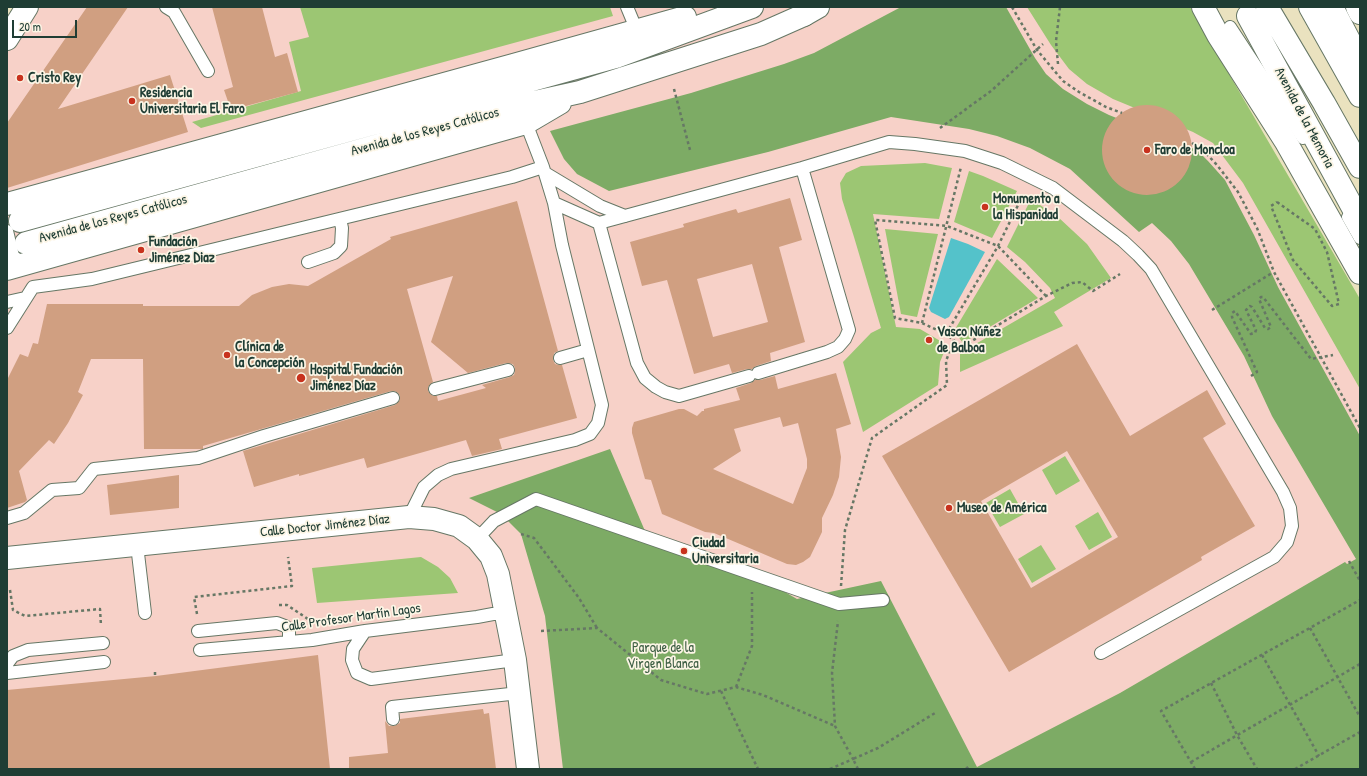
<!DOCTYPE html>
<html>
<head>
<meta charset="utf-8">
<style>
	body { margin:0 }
	#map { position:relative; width:1367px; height:776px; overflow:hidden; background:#eae2bf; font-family:"Patrick Hand",sans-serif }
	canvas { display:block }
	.frame { position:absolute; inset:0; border:8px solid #1f3d34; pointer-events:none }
	.scale { position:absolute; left:12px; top:20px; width:65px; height:18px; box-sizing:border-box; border:2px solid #1f3d34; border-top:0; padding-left:5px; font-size:12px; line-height:14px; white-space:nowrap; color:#1f3d34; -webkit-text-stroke:3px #fcf5e5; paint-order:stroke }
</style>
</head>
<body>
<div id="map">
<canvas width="1367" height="776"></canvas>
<div class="frame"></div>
<div class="scale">20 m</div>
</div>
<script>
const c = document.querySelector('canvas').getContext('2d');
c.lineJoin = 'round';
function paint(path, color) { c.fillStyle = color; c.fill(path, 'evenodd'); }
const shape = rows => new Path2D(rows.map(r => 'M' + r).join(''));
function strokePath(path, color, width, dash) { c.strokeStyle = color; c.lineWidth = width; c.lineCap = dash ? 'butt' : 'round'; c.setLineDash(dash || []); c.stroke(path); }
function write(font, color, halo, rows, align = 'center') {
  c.font = font + ' "Patrick Hand",sans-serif'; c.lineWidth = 3.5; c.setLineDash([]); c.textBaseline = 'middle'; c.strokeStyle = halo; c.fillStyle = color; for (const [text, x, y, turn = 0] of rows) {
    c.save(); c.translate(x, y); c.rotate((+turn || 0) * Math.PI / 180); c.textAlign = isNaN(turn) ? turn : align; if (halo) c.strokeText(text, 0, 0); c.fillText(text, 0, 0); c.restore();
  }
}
paint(shape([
	[27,7,1189,7,1360,333,1360,769,7,769,7,39]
]), '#f7d1c8');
paint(shape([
	[300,7,610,7,613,16,201,128,192,122,301,91,289,42,309,37],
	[1027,7,1190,7,1360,299,1360,389,1243,183,1213,143,1193,132,1113,99,1087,84,1069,69,1051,45],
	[925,163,952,168,939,219,873,214,896,327,920,329,947,345,940,362,938,385,863,432,843,362,871,333,881,328,854,237,842,199,840,183,846,173,861,166],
	[969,171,983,176,1017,191,992,238,954,222],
	[1031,199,1058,217,1087,244,1111,278,1054,312,1063,326,960,372,960,353,1055,298,1050,288,1025,262,1007,247],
	[885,229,938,234,917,317,901,314],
	[997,259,1038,298,963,343,954,331],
	[1065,456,1080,481,1056,495,1042,470],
	[1010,489,1024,514,1000,527,986,503],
	[1098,512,1112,537,1089,550,1075,526],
	[1041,545,1056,569,1032,583,1018,559],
	[421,557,438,567,450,578,458,593,317,603,312,568]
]), '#9cc673');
paint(shape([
	[901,7,1006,7,1035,58,1046,74,1063,89,1087,104,1109,115,1197,150,1208,161,1225,180,1254,235,1278,287,1360,436,1360,769,563,769,545,616,521,534,501,514,469,498,610,449,645,531,728,559,797,599,881,581,977,767,1120,693,1345,562,1347,564,1356,559,1272,416,1244,356,1189,264,1171,241,1152,223,1139,232,1070,169,1030,148,997,136,969,129,891,117,768,152,609,191,577,174,564,159,550,131,691,93,784,64,814,53]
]), '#7dab65');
paint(shape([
	[951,238,968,244,985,252,949,317,945,319,931,312,929,308]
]), '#54c2ca');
paint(shape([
	[87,7,128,7,58,109,170,75,188,132,7,188,7,123],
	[212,7,262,7,275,57,287,53,298,92,231,110,224,90,233,87],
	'1102 150a45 45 0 1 1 90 0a45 45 0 1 1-90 0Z',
	[790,198,802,240,779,247,805,342,770,353,771,361,756,366,752,369,747,369,732,373,729,364,694,374,667,280,642,286,630,242,684,227,683,224,736,209,738,213],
	[752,264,768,322,713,337,697,279],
	[517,201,558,351,554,353,553,360,555,364,559,365,562,365,577,418,499,439,502,449,472,456,466,440,367,468,364,458,299,476,299,474,254,487,243,451,395,405,400,400,400,396,398,393,395,391,391,391,203,446,203,449,144,449,143,359,91,359,78,392,83,395,68,423,54,444,49,440,19,471,27,500,25,502,7,508,7,380,20,354,28,357,33,343,38,344,47,304,143,304,143,306,239,306,252,295,272,287,289,284,308,286,391,239,390,237],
	[453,276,431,342,468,373,506,363,513,364,515,368,515,372,514,375,510,377,482,385,486,388,438,401,437,396,433,396,428,391,428,387,433,382,407,289],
	[1077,344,1130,436,1207,390,1226,424,1203,438,1255,526,1201,557,1202,560,1009,672,882,456],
	[1067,451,1118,537,1031,588,981,501],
	[836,373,851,424,836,429,841,457,839,477,833,495,822,518,822,532,810,557,803,562,796,565,787,564,714,533,705,532,662,514,651,480,645,479,632,433,632,428,634,422,679,409,684,409,697,416,702,411,704,411,704,409,740,400,736,388,751,383,755,380,760,380,775,376,778,389],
	[780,417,783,427,798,423,807,459,807,468,793,504,713,469,741,451,734,429],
	[179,475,179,508,110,515,107,485],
	[318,655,330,769,7,769,7,690,156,676],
	[483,709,484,714,489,713,496,769,349,769,349,757,388,753,385,721,389,726,394,726,400,723,400,719]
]), '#d09f81');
const lane = shape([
	[166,7,174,12,208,71],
	[627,7,637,31],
	[1230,27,1303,138],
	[545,173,600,206,625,216],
	[554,203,599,223,802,168,889,142,915,144,965,151,1002,163,1053,188,1123,241,1138,255,1151,269,1283,492,1290,508,1292,526,1287,542,1274,557,1101,653],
	[1348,217,1360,238],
	[599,223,637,363,645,378,656,387,665,392,679,396,749,376],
	[7,231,13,256,23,264],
	[308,262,334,253,341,246,342,228,340,219],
	[7,302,25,298],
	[7,328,33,287,92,279,512,177,543,167],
	[560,358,588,350],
	[758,373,827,352,838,347,845,339,849,330,802,168],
	[435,389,508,370],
	[409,517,424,487,438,475,451,469,575,440,590,434,598,423,602,405,562,245,554,203,543,167,526,123],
	[7,518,24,513,52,490,79,488,94,469,198,458,264,436,393,398],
	[477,539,494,521,536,499,839,604,883,600],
	[137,545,145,613],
	[198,631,277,623,285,626,289,629,289,642],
	[365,631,353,649,352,660,357,673,371,679,515,660],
	[200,650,312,640,365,631,477,617,493,614,505,614],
	[7,664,13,656,28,650,103,643],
	[7,673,104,662],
	[393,719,392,707,519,693]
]);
const street = shape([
	[7,39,27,7],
	[7,558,409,517,434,519,459,526,477,539,491,556,498,574,515,660,528,769]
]);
const secondary = shape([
	[1203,7,1218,35,1286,142,1360,273],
	[1357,7,1360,13]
]);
const primary = shape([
	[7,204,513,65,685,17],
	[20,221,616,57,752,7],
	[26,243,526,104,580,92,761,34,804,15],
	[7,269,526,123,560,103]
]);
const highway = shape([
	[1267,7,1324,103,1360,167],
	[1310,7,1360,96],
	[1332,7,1360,61],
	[804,15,818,7],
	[1248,16,1360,221]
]);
strokePath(lane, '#667765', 14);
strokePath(street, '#667765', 24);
strokePath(secondary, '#667765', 24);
strokePath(primary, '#667765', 24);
strokePath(highway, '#667765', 24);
strokePath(shape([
	[1012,7,1037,50,1063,81,1079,92,1106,107,1122,113],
	[1058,64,1056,41,1060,7],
	[674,89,690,150],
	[940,128,991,91,1043,44],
	[1192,143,1202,149,1217,165,1238,192,1257,228,1274,272,1360,428],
	[1277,202,1315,229,1327,252,1339,304,1332,306,1293,260,1271,206,1277,202],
	[1046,296,998,246,947,226,875,220,895,318,922,323,946,334,962,347,1046,296,1072,283,1082,282,1093,291,1120,274],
	[1212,310,1272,273],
	[922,323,961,167],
	[946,334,998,246,1024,193],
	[1251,376,1257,372,1232,317,1232,313,1235,311,1251,334,1255,333,1256,330,1246,310,1250,306,1252,307,1265,328,1268,329,1271,327,1259,299,1261,297,1263,297,1311,359,1333,355],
	[521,534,534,538,579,598,597,628],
	[1349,561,1360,581],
	[841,586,845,530,872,438,947,385,946,361,954,340],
	[10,590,13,610,25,616,100,609,101,626],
	[279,605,287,605,308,619],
	[197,614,194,597,292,586,288,557],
	[1310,628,1360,717],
	[541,631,597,628,661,680,707,694,736,687,763,695,835,726],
	[1262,655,1319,756],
	[155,672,155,676],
	[1211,683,1237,735,1257,769],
	[736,687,752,646,752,592],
	[721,691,758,769],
	[1191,762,1360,664],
	[830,769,853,759,835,726,832,673,838,621],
	[858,769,853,759,878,748,935,713],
	[966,769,969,766],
	[1195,769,1161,711,1360,600],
	[1295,769,1360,732]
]), '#667765', 2.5, [3, 3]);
strokePath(lane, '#fff', 12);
strokePath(street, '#fff', 22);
strokePath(secondary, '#fff', 22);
strokePath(primary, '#fff', 22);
strokePath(highway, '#fff', 22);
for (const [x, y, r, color] of [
	[20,78,4,"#c8321e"],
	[132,101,4,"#c8321e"],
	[1147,150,4,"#c8321e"],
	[985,207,4,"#c8321e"],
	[141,250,4,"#c8321e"],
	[929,340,4,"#c8321e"],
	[227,355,4,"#c8321e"],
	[301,378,5,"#c8321e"],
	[949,508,4,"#c8321e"],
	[684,551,4,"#c8321e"]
]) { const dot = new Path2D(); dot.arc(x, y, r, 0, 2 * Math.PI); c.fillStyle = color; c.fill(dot); strokePath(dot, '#fcf5e5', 1.5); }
write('bold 14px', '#1f3d34', '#fcf5e5', [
	["Cristo Rey",28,78],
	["Residencia",140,93],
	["Universitaria El Faro",140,109],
	["Faro de Moncloa",1155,150],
	["Monumento a",993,199],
	["la Hispanidad",993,215],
	["Fundación",149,242],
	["Jiménez Diaz",149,258],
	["Vasco Núñez",937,332],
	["de Balboa",937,348],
	["Clínica de",235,347],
	["la Concepción",235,363],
	["Hospital Fundación",310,370],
	["Jiménez Díaz",310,386],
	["Museo de América",957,508],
	["Ciudad",692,543],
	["Universitaria",692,559]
], 'left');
write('14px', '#1f3d34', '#fcf5e5', [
	["Avenida de la Memoria",1304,118,62],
	["Avenida de los Reyes Católicos",425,132,-15],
	["Avenida de los Reyes Católicos",113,219,-15],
	["Calle Doctor Jiménez Díaz",325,526,-6],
	["Calle Profesor Martín Lagos",351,618,-8]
]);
write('14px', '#3e5f44', '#fcf5e5', [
	["Parque de la",663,648],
	["Virgen Blanca",663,664]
]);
</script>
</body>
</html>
